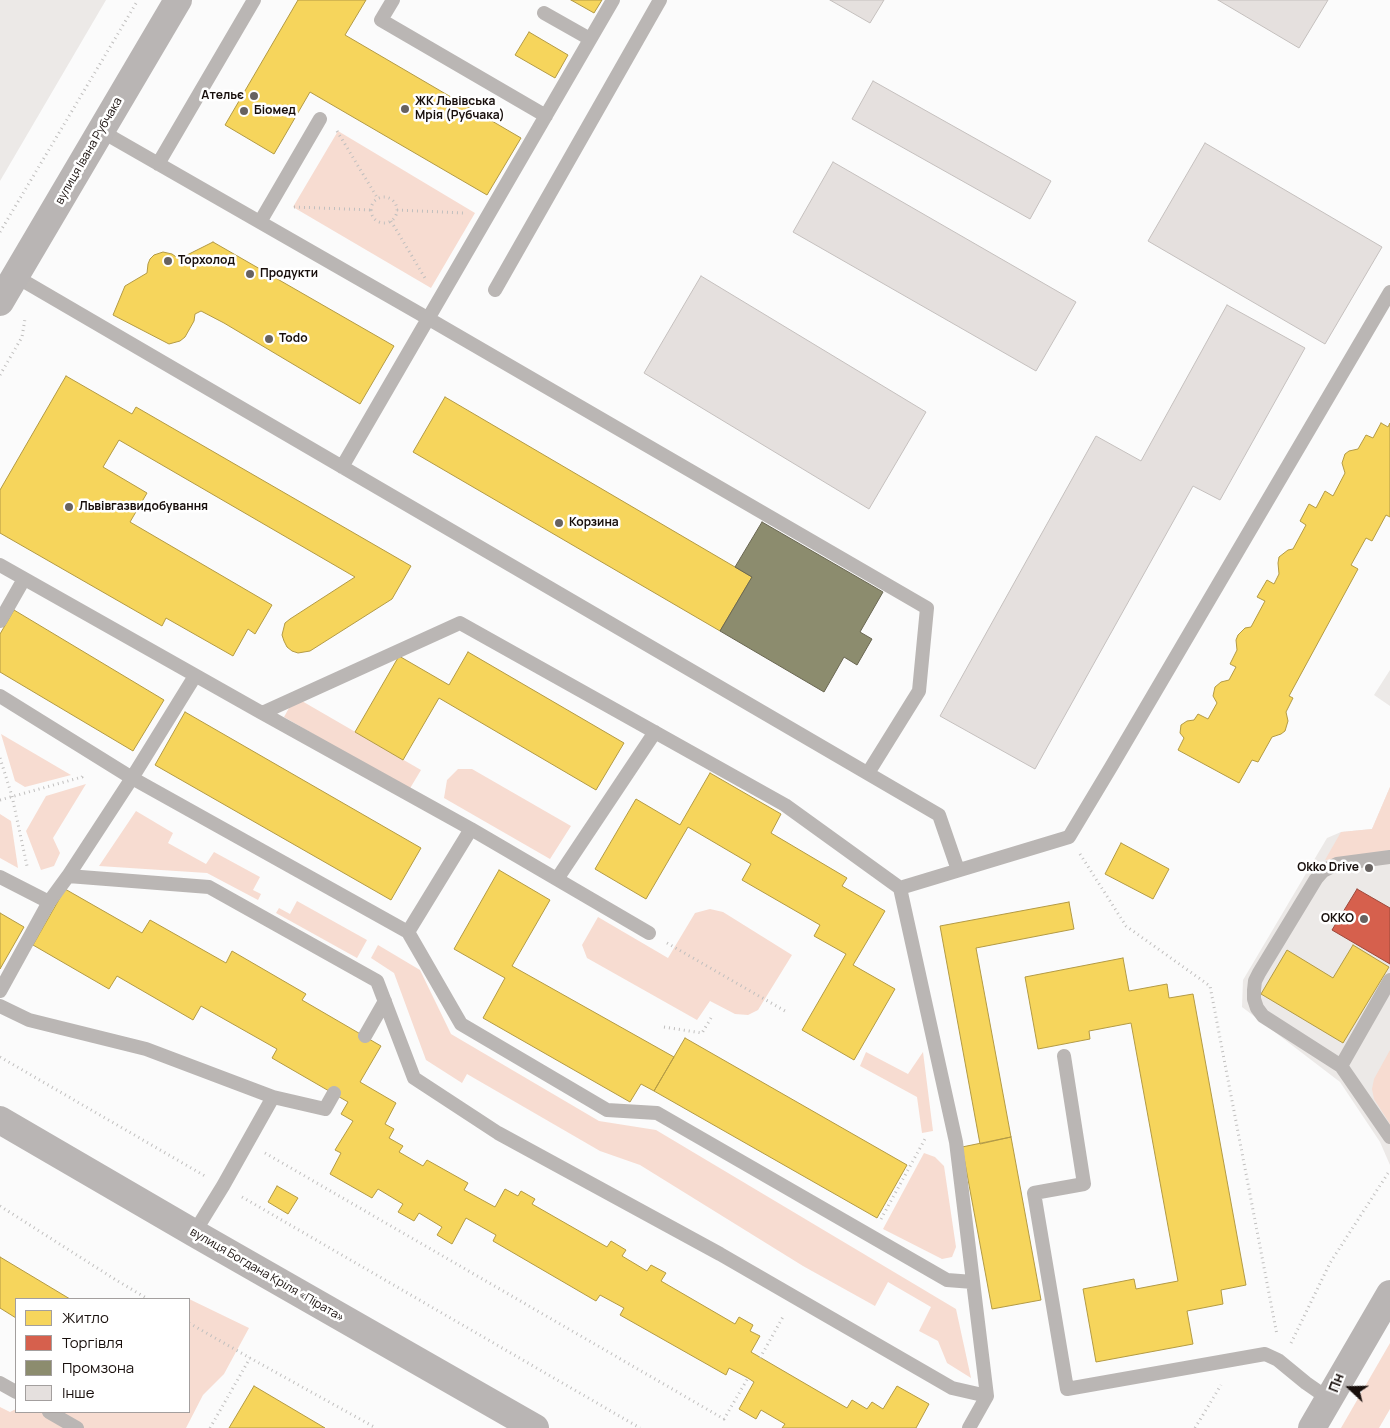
<!DOCTYPE html>
<html>
<head>
<meta charset="utf-8">
<style>
	body { margin:0 }
	#map { position:relative; width:1390px; height:1428px; overflow:hidden; background:#fbfbfb; font-family:Manrope,sans-serif }
	canvas { display:block }
	.legend { position:absolute; left:15px; top:1298px; width:175px; height:115px; box-sizing:border-box; background:#fff; border:1px solid #a39f9e; margin:0; padding:6px 9px; list-style:none; font-size:15px; color:#180f0c }
	.legend li { display:flex; align-items:center; gap:10px; height:25px }
	.legend b { width:25px; border:1px solid #a39f9e }
	.north { position:absolute; left:1325px; top:1363px; width:50px; height:50px; -webkit-text-stroke:4px #fff; paint-order:stroke; rotate:291deg; font-size:14px; font-weight:700; line-height:20px; text-align:center; color:#180f0c }
	.north::after { content:''; display:block; margin:auto; width:18px; height:22px; background:#180f0c; clip-path:polygon(50% 0,100% 100%,50% 72%,0 100%) }
</style>
</head>
<body>
<div id="map">
<canvas width="1390" height="1428"></canvas>
<ul class="legend">
<li><b style="height:14px;background:#f6d55c"></b>Житло</li>
<li><b style="height:14px;background:#d6604d"></b>Торгівля</li>
<li><b style="height:14px;background:#8c8c6e"></b>Промзона</li>
<li><b style="height:14px;background:#e5e0de"></b>Інше</li>
</ul>
<div class="north">Пн</div>
</div>
<script>
const c = document.querySelector('canvas').getContext('2d');
c.lineJoin = 'round';
function paint(path, color) { c.fillStyle = color; c.fill(path, 'evenodd'); }
const shape = rows => new Path2D(rows.map(r => 'M' + r).join(''));
function strokePath(path, color, width, dash) { c.strokeStyle = color; c.lineWidth = width; c.lineCap = dash ? 'butt' : 'round'; c.setLineDash(dash || []); c.stroke(path); }
function write(font, color, halo, rows, align = 'center') {
  c.font = font + ' Manrope,sans-serif'; c.lineWidth = 5; c.setLineDash([]); c.textBaseline = 'middle'; c.strokeStyle = halo; c.fillStyle = color; for (const [text, x, y, turn = 0] of rows) {
    c.save(); c.translate(x, y); c.rotate((+turn || 0) * Math.PI / 180); c.textAlign = isNaN(turn) ? turn : align; if (halo) c.strokeText(text, 0, 0); c.fillText(text, 0, 0); c.restore();
  }
}
paint(shape([
	[0,0,106,0,0,181],
	[1390,670,1390,706,1374,695],
	[1390,787,1390,1165,1380,1142,1340,1082,1242,1007,1243,980,1327,838,1341,832,1372,829]
]), '#ece9e7');
paint(shape([
	[338,131,475,213,431,288,293,207],
	[295,697,421,770,409,790,284,717],
	[1,734,71,775,25,787,15,781],
	[458,769,472,769,571,826,550,859,444,798,447,780],
	[86,784,53,838,60,853,54,866,41,870,26,831,46,796],
	[1390,787,1390,850,1325,860,1341,832,1372,829],
	[136,811,173,833,168,843,206,864,214,852,260,877,253,890,261,894,258,900,207,873,99,866],
	[0,814,11,821,18,868,0,858],
	[297,901,367,940,357,958,276,913,279,908,290,914],
	[710,909,723,912,792,955,758,1010,748,1015,735,1014,710,1001,697,1020,587,958,582,945,598,917,668,958,695,913],
	[378,945,420,970,451,1034,599,1121,656,1130,956,1309,971,1378,947,1363,938,1341,919,1331,931,1307,888,1282,875,1306,803,1266,640,1165,600,1151,467,1074,462,1083,426,1060,394,973,371,958],
	[1390,1050,1390,1124,1374,1099,1372,1089,1374,1079],
	[866,1052,908,1074,923,1052,933,1131,922,1133,917,1097,860,1066],
	[924,1153,935,1157,944,1166,956,1247,952,1257,942,1259,883,1229],
	[187,1298,249,1328,224,1374,203,1395,186,1428,0,1428,0,1407,10,1412,16,1409,16,1412,189,1412,189,1299,186,1299],
	[1390,1343,1390,1409,1379,1428,1341,1428]
]), '#f7dcd1');
const homes = shape([
	[298,0,366,0,345,35,521,138,487,195,310,92,274,154,225,125,298,0],
	[571,0,602,0,594,13,571,0],
	[529,32,568,55,555,78,515,55,529,32],
	[213,242,394,346,360,404,224,323,201,311,195,314,194,321,185,337,180,341,169,344,113,315,125,286,147,273,148,264,150,259,154,255,163,252,172,254,179,259,213,242],
	[66,376,132,414,136,407,411,566,392,599,310,651,298,653,292,651,287,647,284,641,282,635,285,623,290,619,355,577,119,440,103,467,147,493,130,522,272,605,255,634,248,629,233,656,166,618,162,626,0,533,0,490,66,376],
	[445,397,752,577,720,631,413,452,445,397],
	[1381,423,1388,427,1390,423,1390,517,1386,515,1372,541,1366,538,1351,565,1358,569,1289,696,1293,698,1286,712,1288,721,1285,731,1281,734,1272,737,1258,762,1252,760,1239,783,1178,750,1184,738,1180,733,1181,725,1187,721,1194,720,1198,714,1208,719,1217,703,1213,696,1215,687,1221,682,1229,680,1236,667,1230,664,1237,650,1236,640,1238,635,1245,628,1251,627,1265,601,1257,597,1267,580,1274,584,1279,574,1278,563,1279,557,1288,550,1293,549,1306,525,1300,521,1309,504,1316,508,1325,491,1333,496,1345,473,1342,463,1345,454,1349,451,1358,449,1366,435,1373,438,1381,423],
	[14,610,164,700,133,751,0,672,0,634,14,610],
	[468,652,624,743,596,790,439,698,403,760,355,732,399,656,449,685,468,652],
	[185,712,421,848,391,900,155,765,185,712],
	[710,773,781,814,771,833,847,878,842,886,885,911,853,965,895,989,854,1060,802,1030,846,954,814,936,820,925,742,880,751,864,688,827,646,899,595,869,636,799,680,825,710,773],
	[1121,843,1169,869,1153,899,1105,874,1121,843],
	[499,870,550,900,512,966,674,1057,654,1091,641,1084,630,1102,483,1018,505,978,454,949,499,870],
	[65,889,142,933,150,920,226,963,232,951,306,994,302,1000,381,1046,360,1082,396,1103,385,1124,394,1129,389,1138,403,1146,399,1152,423,1166,427,1160,468,1183,464,1190,495,1207,505,1189,518,1196,521,1191,535,1199,532,1204,607,1247,611,1241,626,1250,622,1256,647,1271,651,1265,666,1273,661,1281,735,1324,739,1317,753,1325,750,1331,760,1336,751,1352,847,1408,852,1400,867,1409,872,1402,883,1409,897,1386,929,1404,916,1428,782,1428,785,1424,761,1410,756,1419,739,1409,754,1382,748,1378,729,1368,726,1375,620,1315,624,1308,600,1295,596,1301,493,1241,496,1235,466,1218,452,1244,437,1235,442,1227,419,1213,414,1221,398,1212,403,1204,378,1189,372,1198,330,1174,341,1153,335,1150,353,1121,341,1114,348,1102,272,1058,277,1049,201,1006,193,1020,117,976,109,989,33,945,65,889],
	[1069,902,1074,929,976,948,1011,1137,980,1144,940,926,1069,902],
	[0,913,24,927,0,969,0,913],
	[1353,945,1389,967,1343,1043,1261,994,1287,950,1333,978,1353,945],
	[1123,958,1129,991,1167,984,1169,998,1193,994,1246,1285,1221,1290,1223,1304,1187,1311,1193,1344,1096,1362,1083,1289,1134,1279,1136,1289,1178,1281,1131,1023,1089,1031,1090,1039,1038,1049,1025,977,1123,958],
	[685,1038,907,1165,877,1218,654,1091,685,1038],
	[1011,1137,1041,1300,992,1309,962,1147,1011,1137],
	[277,1186,298,1198,288,1214,268,1202,277,1186],
	[0,1257,70,1299,16,1299,16,1318,0,1308,0,1257],
	[254,1386,325,1428,229,1428,254,1386]
]);
paint(homes, '#f6d55c');
strokePath(homes, '#b39a44', 1);
const shops = shape([
	[1357,889,1390,908,1390,964,1332,930,1357,889]
]);
paint(shops, '#d6604d');
strokePath(shops, '#9d483a', 1);
const industry = shape([
	[762,522,883,592,860,632,872,639,857,665,844,657,824,692,720,631,752,577,735,567,762,522]
]);
paint(industry, '#8c8c6e');
strokePath(industry, '#696651', 1);
const building = shape([
	[830,0,884,0,870,23,830,0],
	[1218,0,1328,0,1299,48,1218,0],
	[873,81,1051,181,1030,219,852,119,873,81],
	[1205,143,1382,247,1325,344,1148,241,1205,143],
	[833,162,1076,302,1036,371,793,232,833,162],
	[701,276,926,412,869,509,644,373,701,276],
	[1227,305,1305,348,1220,500,1193,486,1035,769,940,716,1096,436,1141,461,1227,305]
]);
paint(building, '#e5e0de');
strokePath(building, '#c5c0be', 1);
strokePath(shape([
	[337,131,378,199],
	'371 210a13 13 0 1 1 26 0a13 13 0 1 1-26 0Z',
	[294,207,372,210],
	[397,210,464,213],
	[391,221,425,278],
	[0,232,138,0],
	[0,375,22,337,25,319],
	[0,758,12,796,27,866],
	[0,800,82,777,84,773],
	[1080,854,1126,926,1210,986,1277,1335],
	[667,943,785,1011],
	[664,1027,702,1033,711,1018],
	[0,1057,205,1176],
	[265,1153,724,1419,748,1378],
	[242,1197,640,1428],
	[0,1206,116,1280,148,1299],
	[881,1219,925,1139],
	[189,1323,250,1358,376,1428],
	[1291,1343,1330,1263,1390,1170],
	[760,1358,784,1315],
	[210,1428,250,1358],
	[1195,1428,1221,1385]
]), '#c0bfbe', 3, [1, 4]);
strokePath(shape([
	[393,0,381,20,546,116],
	[544,13,590,39],
	[101,131,429,319,927,608,919,691,868,773],
	[158,164,254,0],
	[260,222,320,119],
	[15,276,939,815,958,870],
	[495,290,660,0],
	[342,467,613,0],
	[0,565,262,713,460,623,785,805,900,888,956,1142,987,1396,969,1428],
	[0,621,24,579],
	[0,696,132,778,408,932,471,829,262,713],
	[471,829,649,933],
	[68,876,209,887,377,981,414,1078,498,1133,720,1254,952,1388,987,1396],
	[0,877,49,902],
	[557,879,655,732],
	[900,888,1069,837,1111,767,1390,292],
	[408,932,461,1024,607,1110,657,1113,947,1280,973,1282],
	[1390,980,1341,1066,1390,1137],
	[0,991,49,902,68,876,132,778,195,676],
	[0,1006,29,1020,146,1049,273,1097,223,1186,194,1233],
	[365,1036,385,1001],
	[1064,1056,1084,1184,1034,1193,1067,1389,1265,1354,1278,1360,1306,1383,1329,1399],
	[1341,1066,1263,1016,1257,1008,1254,999,1254,990,1255,981,1259,973,1316,879,1323,871,1337,864,1390,857],
	[273,1097,325,1109,334,1093],
	[0,1383,16,1392],
	[49,1412,77,1428]
]), '#bab6b4', 14);
strokePath(shape([
	[0,302,178,0],
	[0,1120,194,1233,535,1428],
	[1312,1428,1390,1294]
]), '#b9b5b4', 28);
for (const [x, y, r, color] of [
	[254,96,5,"#676260"],
	[405,109,5,"#676260"],
	[244,111,5,"#676260"],
	[168,261,5,"#676260"],
	[250,274,5,"#676260"],
	[269,339,5,"#676260"],
	[69,507,5,"#676260"],
	[559,523,5,"#676260"],
	[1369,868,5,"#676260"],
	[1364,919,5,"#676260"]
]) { const dot = new Path2D(); dot.arc(x, y, r, 0, 2 * Math.PI); c.fillStyle = color; c.fill(dot); strokePath(dot, '#fff', 2); }
write('bold 12px', '#180f0c', '#fff', [
	["Ательє",244,96,"right"],
	["ЖК Львівська",415,102],
	["Мрія (Рубчака)",415,116],
	["Біомед",254,111],
	["Торхолод",178,261],
	["Продукти",260,274],
	["Todo",279,339],
	["Львівгазвидобування",79,507],
	["Корзина",569,523],
	["Okko Drive",1359,868,"right"],
	["ОККО",1354,919,"right"]
], 'left');
write('12px', '#180f0c', '#fff', [
	["вулиця Івана Рубчака",89,151,-60],
	["вулиця Богдана Кріля «Пірата»",267,1275,30]
]);
</script>
</body>
</html>
